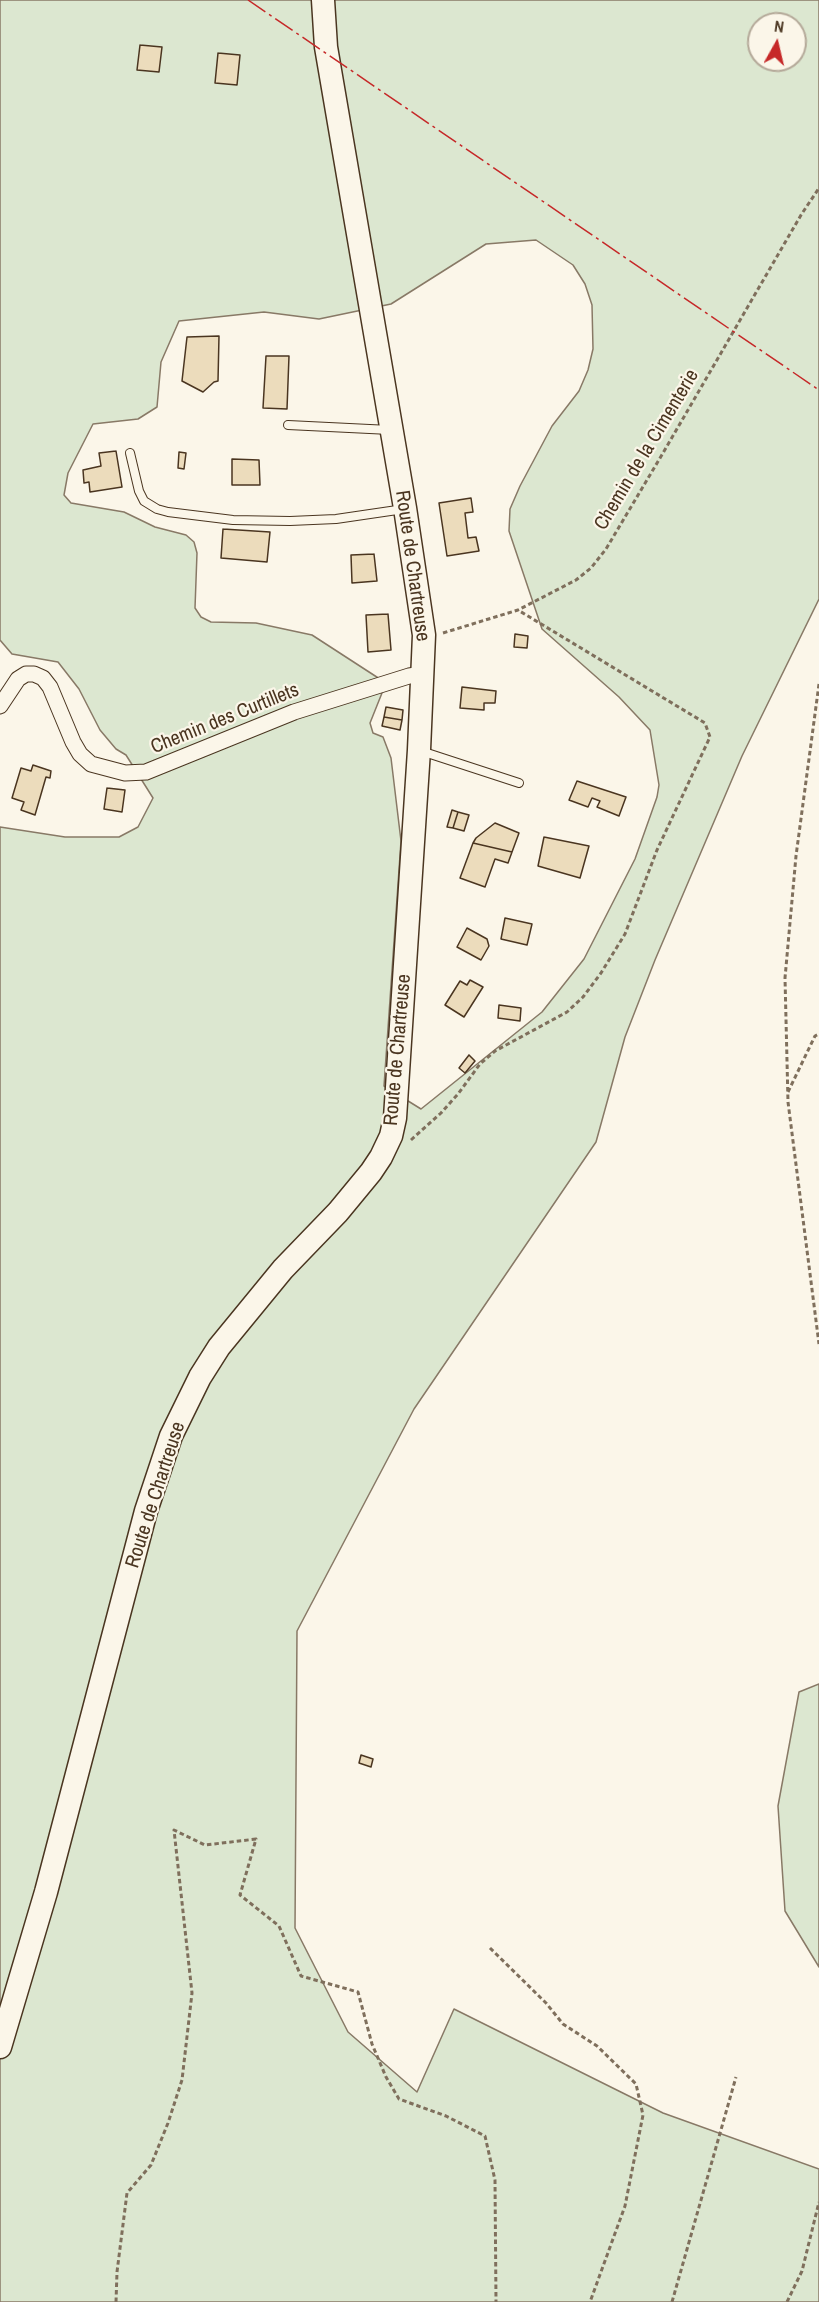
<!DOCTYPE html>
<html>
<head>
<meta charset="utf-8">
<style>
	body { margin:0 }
	#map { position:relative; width:819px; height:2302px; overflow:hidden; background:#fbf6e9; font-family:"Archivo Narrow",sans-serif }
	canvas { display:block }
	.north { position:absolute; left:747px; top:12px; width:60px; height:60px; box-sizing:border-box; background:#fbf6e9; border:2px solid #b4a999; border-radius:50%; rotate:8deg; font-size:16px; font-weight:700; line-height:24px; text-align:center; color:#4a3520 }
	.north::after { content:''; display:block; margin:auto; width:21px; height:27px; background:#c62828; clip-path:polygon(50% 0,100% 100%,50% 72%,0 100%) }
</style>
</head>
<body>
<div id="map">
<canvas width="819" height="2302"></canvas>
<div class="north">N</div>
</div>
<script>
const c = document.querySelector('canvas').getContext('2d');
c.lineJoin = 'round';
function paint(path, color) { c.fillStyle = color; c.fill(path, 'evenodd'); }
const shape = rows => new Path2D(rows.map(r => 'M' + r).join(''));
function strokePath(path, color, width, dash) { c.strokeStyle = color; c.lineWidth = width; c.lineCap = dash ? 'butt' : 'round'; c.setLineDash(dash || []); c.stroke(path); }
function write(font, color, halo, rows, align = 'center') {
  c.font = font + ' "Archivo Narrow",sans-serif'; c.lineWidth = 4.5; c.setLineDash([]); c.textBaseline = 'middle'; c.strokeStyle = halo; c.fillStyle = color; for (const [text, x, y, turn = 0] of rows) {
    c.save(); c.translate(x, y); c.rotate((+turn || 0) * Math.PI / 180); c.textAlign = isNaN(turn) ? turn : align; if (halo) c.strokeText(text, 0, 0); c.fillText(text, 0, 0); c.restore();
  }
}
const green = shape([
	[0,0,819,0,819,599,742,756,655,960,625,1037,596,1142,414,1409,297,1631,295,1928,348,2032,417,2092,454,2009,663,2113,819,2169,819,2302,0,2302,0,827,65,837,119,837,138,827,153,798,126,755,116,749,100,730,79,689,58,662,12,654,0,640,0,0],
	[759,24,795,24,795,60,759,60,759,24],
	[536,240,573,265,585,284,592,305,593,349,588,370,579,391,552,426,520,486,510,509,509,531,542,629,619,697,650,730,659,785,657,797,635,859,584,959,542,1012,421,1109,384,1086,401,841,391,758,383,737,373,733,370,723,386,683,312,635,256,623,211,622,201,617,195,608,197,553,194,542,186,535,155,527,124,512,71,503,64,495,68,473,93,424,138,419,157,407,161,362,179,321,264,312,319,319,391,304,486,244,536,240],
	[819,1684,819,1967,785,1911,778,1806,799,1692,819,1684]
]);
paint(green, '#dce7d0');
strokePath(green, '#887966', 1.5);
const building = shape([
	[140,45,162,47,159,72,137,70,140,45],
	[218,53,240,55,237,85,215,83,218,53],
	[219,336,218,381,214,382,203,392,182,381,187,337,219,336],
	[266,356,289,356,287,409,263,408,266,356],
	[116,451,122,487,90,492,89,482,84,483,83,470,101,466,99,453,116,451],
	[179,452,186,453,184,469,178,468,179,452],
	[232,459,259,460,260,485,232,485,232,459],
	[471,498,473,512,465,513,468,538,476,537,479,551,447,556,439,503,471,498],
	[223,529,270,532,267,562,221,558,223,529],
	[374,554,377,581,352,583,351,555,374,554],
	[388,614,391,650,368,652,366,615,388,614],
	[515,634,528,636,527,648,514,647,515,634],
	[462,687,496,691,495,703,484,703,484,710,460,708,462,687],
	[386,707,403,710,402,720,384,717,386,707],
	[384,717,402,720,400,730,382,726,384,717],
	[33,765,51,771,50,778,46,777,35,815,21,810,24,802,12,798,21,768,31,771,33,765],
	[577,781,626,797,619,816,597,807,600,801,592,798,588,807,569,800,577,781],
	[107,788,125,790,122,812,104,809,107,788],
	[452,810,458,812,453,828,447,827,452,810],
	[458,812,469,815,464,831,453,828,458,812],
	[495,823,519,833,512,852,473,843,476,838,495,823],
	[544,837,589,846,580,878,538,866,544,837],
	[473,843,512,852,508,863,495,859,485,887,460,878,473,843],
	[505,918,532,924,527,945,501,939,505,918],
	[467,928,487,939,489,946,481,960,457,947,467,928],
	[470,980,483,987,464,1017,445,1005,460,981,467,985,470,980],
	[499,1005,521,1008,520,1021,498,1018,499,1005],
	[469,1055,475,1061,465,1073,459,1068,469,1055],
	[361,1755,373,1759,371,1767,359,1763,361,1755]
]);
paint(building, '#ecdcbc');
strokePath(building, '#4a3520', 1.5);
const service = shape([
	[288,425,390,430],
	[130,453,139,491,144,501,157,509,168,512,233,520,290,521,336,519,404,509],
	[421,751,519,783]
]);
const minor = shape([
	[0,706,18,679,26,674,34,674,43,678,50,687,73,742,80,754,91,764,125,773,146,772,294,712,409,676,423,674]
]);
const secondary = shape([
	[0,2047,46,1892,146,1511,171,1436,200,1377,219,1347,283,1269,338,1212,371,1172,381,1157,391,1136,395,1118,419,750,424,635,405,508,326,47,323,0]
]);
strokePath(service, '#4a3520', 10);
strokePath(minor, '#4a3520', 17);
strokePath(secondary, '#4a3520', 25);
strokePath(shape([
	[443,633,518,610,576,580,591,568,606,549,663,453,801,215,819,188],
	[819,684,796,856,785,978,788,1102,819,1344],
	[788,1092,815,1036,819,1034],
	[411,1140,441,1113,458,1094,480,1064,495,1051,567,1012,583,997,601,973,625,934,657,850,710,737,705,723,518,610],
	[490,1948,546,2003,563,2024,597,2046,636,2084,643,2115,625,2206,590,2302],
	[116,2302,117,2272,127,2193,151,2165,168,2123,182,2080,192,1993,174,1830,205,1845,256,1839,240,1895,279,1926,301,1976,358,1992,372,2044,386,2077,399,2099,446,2116,485,2136,495,2180,496,2302],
	[672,2302,736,2077],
	[787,2302,802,2271,819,2202]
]), '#7f6f5c', 3, [4.5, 3]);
strokePath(service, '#fbf6e9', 8);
strokePath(minor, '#fbf6e9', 15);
strokePath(secondary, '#fbf6e9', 22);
strokePath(shape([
	[248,0,819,390]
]), '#c62828', 1.5, [21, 4.5, 3, 4.5]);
write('20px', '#4a3520', '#fbf6e9', [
	["Chemin de la Cimenterie",647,450,-59],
	["Route de Chartreuse",412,566,82],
	["Chemin des Curtillets",225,719,-22],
	["Route de Chartreuse",398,1050,-85],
	["Route de Chartreuse",156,1495,-72]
]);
</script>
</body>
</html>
